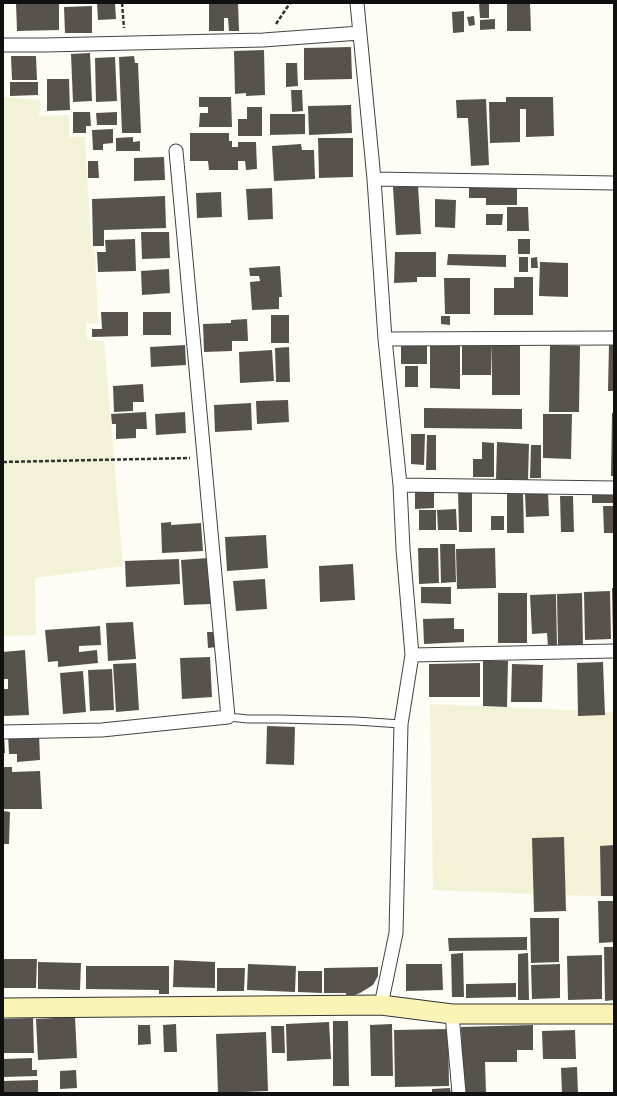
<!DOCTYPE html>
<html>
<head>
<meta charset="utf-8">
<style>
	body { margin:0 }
	#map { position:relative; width:617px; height:1096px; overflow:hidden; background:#fefdf5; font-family:"Playfair Display",serif }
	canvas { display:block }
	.frame { position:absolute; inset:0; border:4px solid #101010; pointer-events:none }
</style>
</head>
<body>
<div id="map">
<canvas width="617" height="1096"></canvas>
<div class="frame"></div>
</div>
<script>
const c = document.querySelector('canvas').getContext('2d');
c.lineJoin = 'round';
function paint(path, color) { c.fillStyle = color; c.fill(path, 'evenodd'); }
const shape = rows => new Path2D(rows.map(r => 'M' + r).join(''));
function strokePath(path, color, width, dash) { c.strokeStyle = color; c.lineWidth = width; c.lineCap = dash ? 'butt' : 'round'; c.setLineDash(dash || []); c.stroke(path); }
paint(shape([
	[3,97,41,100,39,116,69,115,69,137,85,137,91,249,95,250,98,323,86,323,87,340,104,341,123,566,35,578,36,635,3,636],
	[430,704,614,712,614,897,433,890]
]), '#f3f2d6');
paint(shape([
	[16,3,59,3,59,30,17,31],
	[97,3,115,3,116,19,98,20],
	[209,3,238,3,239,31,229,31,228,18,224,18,224,31,209,31],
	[479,3,489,3,489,18,480,18],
	[507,3,530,3,531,31,507,31],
	[92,6,92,33,65,33,64,7],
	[464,11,464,32,453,33,452,12],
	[474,16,475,25,469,26,467,17],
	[495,19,495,29,480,30,480,20],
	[351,47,352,79,304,80,304,48],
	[264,50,265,95,246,96,246,93,235,94,234,51],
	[90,53,92,101,73,102,71,54],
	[11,56,36,56,37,80,12,80],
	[134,56,135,63,138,63,141,133,122,133,119,57],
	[115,57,117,101,96,102,95,58],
	[286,63,297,63,298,86,286,87],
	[47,79,69,79,70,110,47,111],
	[10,82,38,82,38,95,10,96],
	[291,90,302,90,303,111,292,112],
	[199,97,231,97,232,127,199,127,200,113,208,113,208,107,199,107],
	[506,97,553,97,554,136,526,137,526,109,520,109,520,142,490,143,489,102,506,102],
	[486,99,489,165,471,166,468,118,457,118,456,100],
	[351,105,352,133,309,135,308,106],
	[247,107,262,107,262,136,238,136,238,119,247,119],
	[73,112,90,112,91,126,86,126,86,133,73,133],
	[117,112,117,125,97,125,96,113],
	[270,114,305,114,305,134,270,135],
	[113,129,113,143,103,144,103,150,93,150,92,130],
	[190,133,229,133,229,141,232,141,232,147,238,147,238,142,256,142,257,169,246,170,245,161,238,161,238,170,209,170,208,161,190,161],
	[133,137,133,142,140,141,140,151,116,151,116,138],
	[318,138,353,138,353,177,319,178],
	[301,144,302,150,314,150,315,179,274,181,272,146],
	[164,157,165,180,134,181,134,158],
	[88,161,98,161,99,178,88,178],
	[418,186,421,234,396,235,393,187],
	[469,186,517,186,517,205,486,205,486,198,469,198],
	[272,188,273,219,248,220,246,189],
	[221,192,222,217,197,218,196,193],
	[165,196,166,228,104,230,104,246,93,246,92,199],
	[435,199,456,200,455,228,435,227],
	[507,207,528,207,529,231,507,231],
	[486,214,503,214,502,225,486,225],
	[141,232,169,232,170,258,142,259],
	[135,239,136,271,98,272,97,252,106,252,105,240],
	[518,239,530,239,530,254,518,254],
	[395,252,436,252,436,277,417,277,417,282,394,283],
	[448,254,506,255,506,267,447,265],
	[519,257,528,257,528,272,519,272],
	[537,257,538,268,531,268,531,258],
	[540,262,568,263,568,297,539,296],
	[280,266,282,297,279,297,279,309,252,310,250,282,260,281,259,276,250,276,249,268],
	[169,269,170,293,142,295,141,271],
	[514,277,533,277,533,315,494,315,494,288,514,288],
	[444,278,470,278,470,314,445,314],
	[101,312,128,312,128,336,92,337,92,329,102,329],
	[143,312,171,312,171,335,143,335],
	[271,315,289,315,289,343,271,343],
	[441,316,450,316,450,325,441,324],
	[247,319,248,341,232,341,232,351,204,352,203,324,231,323,231,320],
	[401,342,427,343,427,364,401,364],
	[462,342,492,343,491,375,462,375],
	[430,343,460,344,460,389,430,388],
	[492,344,520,344,520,395,492,395],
	[609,344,614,344,614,391,608,391],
	[185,345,186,365,151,367,150,347],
	[550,345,580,346,579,412,549,412],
	[289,347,290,382,276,382,275,348],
	[272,350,274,381,240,383,239,352],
	[405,366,418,366,418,387,405,387],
	[143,384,144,402,133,402,133,411,114,412,113,386],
	[288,400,289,422,257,424,256,401],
	[251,403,252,430,215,432,214,405],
	[424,408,522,409,522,429,424,428],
	[146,412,147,429,136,429,136,438,116,439,116,424,112,424,111,414],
	[185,412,186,433,156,435,155,414],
	[612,413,614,413,614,476,611,476],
	[543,414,572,414,571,459,543,458],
	[411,434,425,434,424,465,411,464],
	[427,435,436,435,436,470,426,470],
	[482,442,494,443,494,477,473,477,473,459,482,459],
	[497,442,529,444,528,480,496,479],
	[531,445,541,445,541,478,530,478],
	[415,488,434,488,434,508,415,509],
	[613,489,613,503,592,503,592,490],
	[458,490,472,490,472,532,459,532],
	[548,492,549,516,526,517,525,493],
	[507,493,523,493,524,533,507,533],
	[560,496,573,496,574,532,561,532],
	[603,506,613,506,613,533,604,533],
	[456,509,457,530,438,530,437,510],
	[419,510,436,510,436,530,419,530],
	[491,516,504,516,504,530,491,530],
	[171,522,171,525,201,523,203,551,162,553,161,523],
	[266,535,268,568,227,571,225,537],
	[440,544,455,544,456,582,441,583],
	[418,548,438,548,439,583,419,584],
	[495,548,496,588,457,589,456,549],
	[208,558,211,604,184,605,181,560],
	[179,559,180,584,126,587,125,561],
	[353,564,355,600,320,602,319,566],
	[265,579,267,609,236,611,233,581],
	[421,587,451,587,451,604,421,603],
	[612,588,614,588,614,640,613,640],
	[610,591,611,639,585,640,584,592],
	[498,593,527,593,527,643,498,643],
	[582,593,583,646,558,646,557,594],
	[556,594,557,647,548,647,547,633,532,634,530,595],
	[454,618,454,629,464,629,464,642,424,644,423,619],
	[133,622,136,659,108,661,106,623],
	[100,626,101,645,79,646,79,652,97,650,98,663,58,667,58,661,48,662,45,630],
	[207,632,217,632,217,647,208,648],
	[25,650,29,715,3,716,3,689,8,689,8,679,3,679,3,652],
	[210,657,212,697,182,699,180,658],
	[483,661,508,661,507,707,483,706],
	[603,662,605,715,578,716,577,663],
	[136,663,139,710,116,712,113,664],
	[480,663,480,697,429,697,429,664],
	[512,664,543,665,542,702,511,702],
	[112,669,114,710,90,711,88,670],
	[83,671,86,712,63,714,60,673],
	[267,726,295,727,294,765,266,764],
	[39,733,40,760,17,762,17,754,9,754,8,734],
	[4,734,5,753,3,753,3,735],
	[3,767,12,767,12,772,40,771,42,809,3,809],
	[3,811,10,812,9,844,3,844],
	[564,837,566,911,534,912,532,838],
	[614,845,614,896,601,896,600,846],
	[598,901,614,901,614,942,599,943],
	[530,918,559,918,559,962,531,963],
	[527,937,527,950,449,951,448,938],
	[604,947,614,947,614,1000,605,1001],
	[463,953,464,997,452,997,451,954],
	[528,953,529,1000,518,1000,518,954],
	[602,955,602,999,568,1000,567,956],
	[3,959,37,959,36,988,3,988],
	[174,960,215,962,215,988,173,987],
	[38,962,81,963,80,990,38,989],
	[248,964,296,966,295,992,247,990],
	[406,964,442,964,443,990,406,991],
	[560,964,560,998,532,999,531,965],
	[86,966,169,966,169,994,159,994,159,990,86,989],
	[378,967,378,976,373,985,360,993,347,998,346,993,324,993,324,968],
	[217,968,245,968,244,991,217,991],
	[298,971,322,971,322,993,298,992],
	[516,983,516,997,466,998,466,984],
	[75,1017,77,1058,38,1060,36,1019],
	[33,1018,34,1053,3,1053,3,1019],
	[333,1021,348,1021,349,1086,333,1086],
	[329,1022,331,1059,287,1061,286,1024],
	[176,1024,177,1052,164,1052,163,1025],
	[392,1024,393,1076,371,1076,370,1025],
	[138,1025,150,1025,151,1044,138,1045],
	[533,1025,533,1050,517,1050,517,1062,485,1062,486,1093,463,1093,461,1027],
	[271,1026,284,1026,285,1053,272,1053],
	[448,1029,449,1086,395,1087,394,1030],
	[575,1030,576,1059,543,1059,542,1031],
	[266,1032,268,1091,218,1093,216,1034],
	[32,1058,32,1070,37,1070,37,1076,3,1077,3,1059],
	[577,1067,578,1093,562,1093,561,1068],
	[76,1070,77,1088,60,1089,60,1071],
	[38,1080,38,1093,3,1093,3,1081],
	[450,1088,451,1093,432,1093,432,1089]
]), '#58524d');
const lane = shape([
	[228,717,248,719,279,719,356,721,401,724]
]);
const street = shape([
	[357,3,374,179,385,339,400,485,403,549,412,655,401,724,396,933,381,1005],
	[3,45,45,45,263,40,360,33],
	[374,179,614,183],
	[385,339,614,338],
	[400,485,614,488],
	[412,655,614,651],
	[3,732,102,730,228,717,176,151],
	[452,1014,459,1093]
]);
const secondary = shape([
	[3,1008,381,1005,452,1014,614,1014]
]);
strokePath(lane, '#434343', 9);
strokePath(street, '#434343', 15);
strokePath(secondary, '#323232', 21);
strokePath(shape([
	[122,3,124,28],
	[276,24,290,3],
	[3,462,190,458]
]), '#323232', 2.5, [4, 2]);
strokePath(lane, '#fff', 7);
strokePath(street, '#fff', 13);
strokePath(secondary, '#f9f4b5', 19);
</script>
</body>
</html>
